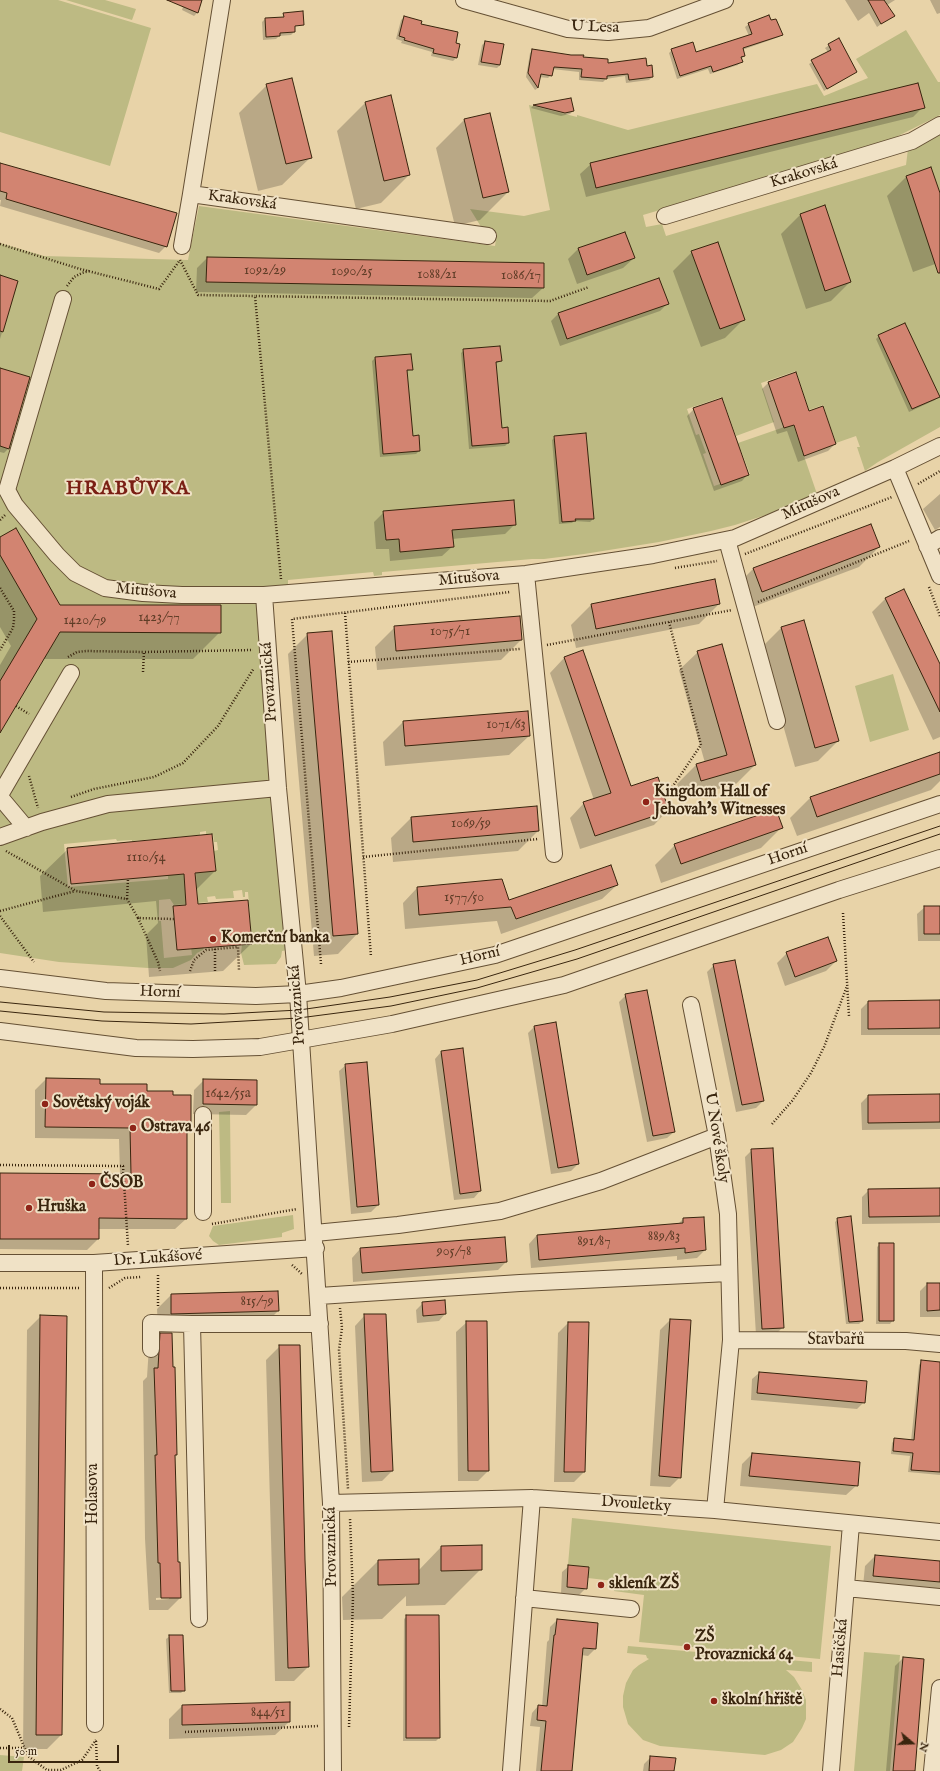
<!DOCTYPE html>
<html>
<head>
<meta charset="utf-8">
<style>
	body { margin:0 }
	#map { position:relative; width:940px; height:1771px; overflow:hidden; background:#e8d3a8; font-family:"IM FELL English",serif }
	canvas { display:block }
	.north { position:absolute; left:892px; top:1723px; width:40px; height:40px; -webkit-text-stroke:3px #f0e2c6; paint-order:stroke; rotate:109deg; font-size:11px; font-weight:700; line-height:16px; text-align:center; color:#39250e }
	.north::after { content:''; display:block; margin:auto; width:14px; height:18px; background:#39250e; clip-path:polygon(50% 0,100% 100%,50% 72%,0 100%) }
	.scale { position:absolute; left:8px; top:1745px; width:111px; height:18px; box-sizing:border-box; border:2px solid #39250e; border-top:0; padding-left:5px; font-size:12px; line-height:14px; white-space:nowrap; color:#39250e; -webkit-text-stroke:3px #f0e2c6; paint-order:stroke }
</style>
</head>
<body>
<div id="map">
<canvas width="940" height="1771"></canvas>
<div class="north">N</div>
<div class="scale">50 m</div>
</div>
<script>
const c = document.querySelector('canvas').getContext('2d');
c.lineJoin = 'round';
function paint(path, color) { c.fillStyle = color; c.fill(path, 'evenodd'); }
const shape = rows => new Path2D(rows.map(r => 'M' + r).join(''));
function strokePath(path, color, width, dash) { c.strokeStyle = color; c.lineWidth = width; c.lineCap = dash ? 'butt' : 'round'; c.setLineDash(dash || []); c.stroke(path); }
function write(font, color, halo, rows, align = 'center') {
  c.font = font + ' "IM FELL English",serif'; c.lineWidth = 4; c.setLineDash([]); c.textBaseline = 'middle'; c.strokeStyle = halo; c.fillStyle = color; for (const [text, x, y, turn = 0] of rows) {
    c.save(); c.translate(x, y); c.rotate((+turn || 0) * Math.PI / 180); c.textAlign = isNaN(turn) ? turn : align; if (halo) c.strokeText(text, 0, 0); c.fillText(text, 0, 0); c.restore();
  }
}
paint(shape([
	[0,0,58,0,151,28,110,166,0,132],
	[66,0,105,0,136,9,132,20],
	[906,30,938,82,940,82,940,115,888,141,872,147,643,215,646,227,662,224,666,236,906,165,908,149,940,130,940,427,878,462,865,471,857,447,860,447,856,436,836,443,823,405,809,410,796,371,761,383,774,422,736,436,722,397,687,409,696,435,699,434,706,453,703,454,714,486,750,474,738,443,793,424,817,494,778,511,735,525,711,531,659,542,584,554,544,559,532,559,382,572,382,575,374,576,373,572,288,580,288,586,257,588,288,950,282,951,281,957,276,964,244,965,241,953,242,945,252,943,248,892,245,892,245,897,243,897,242,890,233,891,234,898,216,899,215,896,207,897,208,902,198,903,196,873,216,871,214,851,218,850,217,842,214,842,213,834,206,835,206,831,200,832,200,835,132,841,132,840,117,841,116,839,64,844,68,887,168,879,168,875,184,874,187,904,174,905,170,899,159,900,159,921,161,921,164,958,192,955,191,948,204,947,203,950,197,953,191,960,173,968,148,968,59,962,0,953,0,243,44,256,188,260,199,206,495,246,497,233,483,230,470,209,524,216,550,210,529,105,577,117,577,115,628,130,817,84,824,96,868,78,856,59],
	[893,674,909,730,870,742,855,686],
	[230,1111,231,1203,221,1203,219,1112],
	[293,1215,294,1229,282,1233,282,1237,219,1245,213,1241,209,1236,213,1226],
	[572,1518,831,1546,820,1659,639,1642,644,1595,614,1591,614,1581,588,1578,588,1567,568,1565],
	[628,1646,812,1662,812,1672,786,1670,794,1677,802,1690,806,1700,806,1719,802,1728,793,1742,781,1750,765,1755,660,1746,643,1740,628,1724,623,1707,623,1696,626,1683,633,1670,639,1665,649,1659,647,1658,646,1655,627,1653],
	[864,1652,900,1655,890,1771,854,1771],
	[0,1755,24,1757,22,1771,0,1771]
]), '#bdba83');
paint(shape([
	[185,0,201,0,197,13,194,16,182,10],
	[845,0,895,0,887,5,893,16,877,27,869,13,858,21],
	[930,0,940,0,940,13,937,14],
	[404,17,459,44,456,58,453,61,431,56,432,52,401,43,402,41,396,39,401,20],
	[265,19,294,32,291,35,279,36,276,39,263,40,262,22],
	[771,22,782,34,779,37,742,50,744,55,738,65,710,74,708,69,677,79,669,53,672,50,696,53,749,36,745,27,749,24],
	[838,39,856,71,824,91,809,64,828,52,825,48],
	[485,42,500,65,497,68,478,65,482,45],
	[533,50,582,58,652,77,649,80,626,83,625,76,606,79,603,82,579,80,579,72,552,69,551,75,548,78,539,77,538,88,535,90,526,77,530,53],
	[267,85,311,157,282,185,258,191,239,113],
	[570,99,573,111,570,114,561,116,531,108,533,106],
	[365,103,409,175,381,203,356,209,337,131],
	[923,107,913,117,586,197,580,174,591,164],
	[489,114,508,192,480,220,455,226,436,148,464,120],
	[0,164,166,246,159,253,0,206,1,200,0,200],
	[930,168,940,197,940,260,938,263,913,272,887,196,906,177],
	[824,206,850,282,831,301,806,309,781,234,800,215],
	[578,249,634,258,623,268,577,284,568,259],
	[692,252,744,319,725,338,701,347,673,271],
	[207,258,543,288,532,298,196,292,197,268],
	[0,276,17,282,0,339],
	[667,304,660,311,560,346,551,321,558,314],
	[879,336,938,396,935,400,909,412,876,339],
	[464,350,501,361,495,364,501,429,508,443,505,446,469,449,461,353],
	[410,355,412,369,406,372,412,437,419,451,416,454,380,457,372,361,375,358],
	[0,370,8,449,4,453,0,452],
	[768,383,809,412,835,444,828,451,798,462,787,431,777,434,762,389],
	[694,409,748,474,742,481,714,491,687,416],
	[555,437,593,519,590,522,574,521,572,523,559,524,552,440],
	[940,494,940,527,935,530,923,509],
	[384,512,515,524,505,534,452,539,453,546,442,556,390,561,389,549,376,549,374,522],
	[871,525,879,547,859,567,742,611,733,589,753,569],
	[0,538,60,606,220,632,193,659,43,659,0,731,0,665,11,646,0,627],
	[903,590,940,667,940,737,933,740,872,612,885,599],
	[719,604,699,624,576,648,571,625,591,605],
	[804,621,838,741,818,761,795,767,761,648,781,628],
	[395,627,521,640,501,660,377,670,375,647],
	[308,634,357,934,338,954,314,956,288,654],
	[583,652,630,787,668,810,654,825,580,849,570,818,584,803,594,800,550,673,564,658],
	[698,652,755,765,736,784,682,799,677,784,696,765,705,763,679,670],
	[527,712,529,736,509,755,385,766,383,742,403,722],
	[940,753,940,781,931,790,797,836,790,818,810,798],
	[411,818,538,831,518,851,393,862,391,838],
	[781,828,761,848,661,883,655,865,675,845],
	[68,849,215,871,196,890,197,905,251,944,223,971,149,977,146,935,158,923,156,901,43,912,40,876],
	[617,885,602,899,501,934,497,921,405,929,403,903,417,888,509,901],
	[925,907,940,907,940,941,918,941,917,914],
	[787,953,836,961,826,971,785,986,777,963],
	[714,965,763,1101,756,1108,736,1112,707,972],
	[626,995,674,1132,667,1138,647,1142,619,1002],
	[940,1001,940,1035,861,1035,861,1009,868,1002],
	[535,1026,578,1164,571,1171,551,1174,528,1033],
	[441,1052,480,1191,474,1198,454,1200,435,1059],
	[346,1065,378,1205,371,1212,351,1214,339,1071],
	[46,1079,99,1080,99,1085,172,1096,190,1131,186,1135,186,1219,175,1229,98,1229,98,1239,87,1250,0,1249,0,1174,120,1175,119,1139,35,1138,35,1090],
	[204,1080,256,1105,246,1115,193,1114,194,1090],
	[868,1096,940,1096,940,1129,862,1130,861,1103],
	[752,1150,783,1327,776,1334,756,1335,745,1157],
	[940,1189,940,1223,862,1224,862,1197,869,1190],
	[683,1219,705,1250,697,1258,677,1260,677,1256,531,1268,529,1244,537,1235,678,1224],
	[838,1219,862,1321,859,1324,846,1324,835,1222],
	[880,1244,893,1320,890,1324,876,1324,877,1247],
	[360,1249,506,1262,498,1270,353,1282,352,1258],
	[927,1284,940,1284,940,1317,920,1317,920,1291],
	[277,1292,278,1311,264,1325,158,1327,157,1309,171,1295],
	[423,1303,445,1314,439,1321,417,1323,416,1310],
	[365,1315,392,1471,382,1481,362,1482,355,1326],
	[41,1316,61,1735,47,1749,23,1749,27,1330],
	[670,1320,690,1321,680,1477,670,1487,650,1486,660,1330],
	[467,1322,488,1471,478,1481,458,1481,456,1332],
	[568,1323,584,1472,574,1482,554,1482,558,1333],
	[161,1334,176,1454,174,1456,177,1563,180,1598,168,1610,149,1610,145,1539,143,1381,147,1377,149,1346],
	[169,1597,169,1599,156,1600,156,1598],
	[280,1346,304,1560,308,1667,294,1681,275,1681,266,1360],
	[922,1361,940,1363,940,1475,908,1472,910,1456,891,1454,892,1443,895,1439,911,1441,919,1365],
	[759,1373,864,1402,857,1409,751,1400,752,1379],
	[752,1454,857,1485,846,1495,740,1486,742,1464],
	[441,1547,481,1569,445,1605,406,1606,406,1596,382,1619,343,1620,342,1597,378,1561,418,1571],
	[875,1556,940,1562,940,1593,863,1586,865,1566],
	[569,1566,586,1588,579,1595,561,1593,562,1572],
	[407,1616,439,1738,436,1741,403,1741,404,1619],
	[557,1620,597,1623,595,1649,588,1656,581,1655,571,1771,536,1771,540,1727,530,1726,532,1713,538,1706,542,1707,547,1642,549,1640,550,1627],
	[170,1636,184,1690,181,1693,169,1693,166,1639],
	[903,1658,914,1771,886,1771,895,1666],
	[182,1706,289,1722,275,1735,169,1739,169,1719],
	[651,1757,674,1771,643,1771,644,1764]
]), '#0003');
const building = shape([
	[167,0,202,0,198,13,167,0],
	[868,0,884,0,895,16,881,24,868,0],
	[303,11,304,25,295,26,295,32,280,33,280,36,266,37,265,18,284,17,283,13,303,11],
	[769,15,771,20,776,19,783,35,743,48,745,56,741,57,743,62,713,72,711,66,680,76,671,49,693,42,696,52,752,34,748,23,769,15],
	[404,16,422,21,421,24,458,32,456,43,460,44,457,58,433,53,434,49,404,40,405,38,399,36,404,16],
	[839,38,857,72,827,89,811,60,831,50,828,44,839,38],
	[485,41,504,44,500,65,481,62,485,41],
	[532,49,571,55,584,55,583,57,608,59,608,63,646,58,647,66,652,65,653,77,629,80,628,74,607,76,607,79,581,77,582,69,554,67,552,76,541,74,538,88,528,73,532,49],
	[292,78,312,158,286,164,266,84,292,78],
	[918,83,925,108,596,188,590,163,918,83],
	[391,95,410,175,384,181,365,102,391,95],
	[571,98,574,111,565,113,533,105,571,98],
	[490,113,509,192,483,198,464,119,490,113],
	[0,163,177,213,167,247,6,199,7,193,0,191,0,163],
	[931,167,940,193,940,273,938,273,906,176,931,167],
	[825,205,851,282,825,291,800,214,825,205],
	[625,232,635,258,587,275,578,248,625,232],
	[718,242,745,320,720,329,691,251,718,242],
	[207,257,544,263,544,288,206,282,207,257],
	[0,275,18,281,3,332,0,331,0,275],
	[659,278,669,304,567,339,558,313,659,278],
	[905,323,940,397,912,409,878,335,905,323],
	[500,346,502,361,496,362,502,428,508,427,509,443,472,446,463,349,500,346],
	[411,354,413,370,407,370,413,436,419,435,420,451,383,454,375,357,411,354],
	[0,368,30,377,9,449,0,446,0,368],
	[796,372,809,411,823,406,836,444,804,456,794,425,784,428,768,382,796,372],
	[722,398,749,475,721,485,693,408,722,398],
	[586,433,594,519,575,519,576,521,562,522,554,436,586,433],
	[514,500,516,525,452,530,454,547,400,552,399,539,386,540,383,511,514,500],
	[871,524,880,547,762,592,753,568,871,524],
	[16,528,60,605,221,605,221,633,60,632,0,733,0,681,37,619,0,555,0,537,16,528],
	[715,579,720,604,596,629,591,604,715,579],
	[904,589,940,664,940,712,885,598,904,589],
	[520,616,522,640,396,651,394,626,520,616],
	[804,620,839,741,815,748,781,627,804,620],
	[332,631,358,934,333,936,307,633,332,631],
	[722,644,756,765,701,781,696,764,727,755,697,651,722,644],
	[583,650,631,786,658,777,669,811,595,836,583,802,611,793,564,657,583,650],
	[528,711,530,736,405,746,403,721,528,711],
	[940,752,940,774,817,817,810,797,940,752],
	[537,806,539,831,413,842,411,817,537,806],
	[776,809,783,828,681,864,674,844,776,809],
	[212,834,216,871,195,873,198,904,248,900,252,944,177,950,173,906,186,905,184,874,71,884,67,848,212,834],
	[611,865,618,885,516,919,511,907,419,915,417,887,502,879,509,900,611,865],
	[924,906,940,906,940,934,924,934,924,906],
	[828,937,837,961,795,977,786,952,828,937],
	[735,960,764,1101,742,1105,713,964,735,960],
	[647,990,675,1132,653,1136,625,994,647,990],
	[940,1000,940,1028,868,1029,868,1001,940,1000],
	[556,1022,579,1164,558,1168,534,1026,556,1022],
	[463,1048,481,1191,460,1194,441,1051,463,1048],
	[367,1062,379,1205,357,1207,345,1064,367,1062],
	[46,1078,100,1079,100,1084,147,1084,147,1091,173,1091,173,1095,191,1095,191,1131,187,1132,187,1219,99,1218,99,1239,0,1239,0,1173,131,1174,130,1128,45,1127,46,1078],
	[203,1079,257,1080,257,1105,203,1104,203,1079],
	[940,1094,940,1122,868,1123,868,1095,940,1094],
	[773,1148,784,1328,762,1329,751,1149,773,1148],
	[940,1188,940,1216,869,1217,868,1189,940,1188],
	[851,1216,857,1269,863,1321,849,1322,839,1236,837,1218,851,1216],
	[704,1217,706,1250,685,1253,685,1248,539,1260,537,1235,683,1223,683,1218,704,1217],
	[505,1237,507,1262,362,1273,360,1248,505,1237],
	[879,1243,894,1243,894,1321,879,1321,879,1243],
	[927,1283,940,1283,940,1310,927,1311,927,1283],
	[278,1291,279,1311,171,1314,171,1294,278,1291],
	[445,1300,446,1314,423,1316,422,1302,445,1300],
	[364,1314,386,1314,393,1471,371,1472,364,1314],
	[40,1315,67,1316,62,1735,36,1735,40,1315],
	[670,1319,691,1320,681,1478,659,1476,670,1319],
	[466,1321,487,1321,489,1471,468,1471,466,1321],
	[568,1322,589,1322,585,1472,564,1472,568,1322],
	[160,1333,172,1333,173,1367,175,1367,177,1455,175,1455,178,1562,180,1562,181,1598,161,1598,160,1563,158,1563,155,1455,157,1455,154,1368,158,1368,160,1333],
	[279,1345,300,1345,305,1560,309,1667,288,1668,279,1345],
	[921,1360,940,1362,940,1472,911,1470,913,1453,893,1451,894,1438,914,1440,921,1360],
	[759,1372,867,1381,865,1403,757,1393,759,1372],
	[752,1453,860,1462,858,1486,749,1476,752,1453],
	[482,1545,482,1570,441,1571,441,1546,482,1545],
	[875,1555,940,1561,940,1582,873,1576,875,1555],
	[419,1559,419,1584,378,1585,378,1560,419,1559],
	[568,1565,589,1567,587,1589,567,1587,568,1565],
	[406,1615,439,1615,440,1738,406,1738,406,1615],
	[557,1619,598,1623,596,1649,583,1648,572,1771,541,1771,546,1721,537,1720,538,1705,547,1706,554,1635,555,1635,557,1619],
	[169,1635,183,1635,185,1691,171,1691,169,1635],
	[903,1657,924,1659,915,1771,893,1771,903,1657],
	[290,1702,290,1722,182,1725,182,1705,290,1702],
	[650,1756,676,1758,674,1771,649,1771,650,1756]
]);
paint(building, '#d28471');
strokePath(building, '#39250e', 1);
const minor = shape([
	[222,0,191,194,488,236],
	[464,0,568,29,608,32,649,28,725,0],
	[665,216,912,141,940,125],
	[182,246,191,194],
	[63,299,7,490,15,505,57,555,75,573,105,588,143,593,182,595,264,595,526,574,653,555,735,538,895,468,940,446],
	[895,468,940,576],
	[727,540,777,721],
	[927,546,940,538],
	[526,574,554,854],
	[264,595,278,788,298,994,331,1503,333,1771],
	[0,795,71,673],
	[0,797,26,828],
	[0,837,42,822,108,804,278,788],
	[0,978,106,991,256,996,298,994,341,988,495,955,940,804],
	[691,1005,717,1136,728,1214,731,1340,715,1510],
	[0,1031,136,1048,193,1049,260,1047,392,1024,564,985,839,890,940,858],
	[203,1212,203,1115],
	[315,1233,398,1225,500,1211,601,1181,717,1136],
	[0,1263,94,1263,316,1248],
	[94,1263,95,1724],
	[319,1296,520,1283,729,1273],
	[731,1340,906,1341,940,1344],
	[151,1349,151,1323,192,1324],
	[331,1503,532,1498,715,1510,940,1532],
	[846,1588,940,1597],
	[524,1598,631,1609],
	[199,1619,192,1324,320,1324],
	[511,1771,532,1498],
	[831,1771,851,1524],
	[932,1771,940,1688]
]);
strokePath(minor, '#655034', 18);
strokePath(shape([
	[0,244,80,269,159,289,180,260],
	[180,260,198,295,255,296],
	[67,286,74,277,82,273,89,271],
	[918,484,940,471],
	[0,520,5,515],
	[745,554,892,497],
	[675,568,717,561],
	[281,579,255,296,550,301,589,287],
	[929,587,940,616],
	[0,588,14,611,14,620,13,628,0,650],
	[758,602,909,541],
	[345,613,371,957],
	[669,622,701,745,671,789],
	[547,645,732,610],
	[68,657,77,652,86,651,144,652],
	[348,662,520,649],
	[143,672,144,652,253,650],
	[16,706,29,714],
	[29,776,38,808],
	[71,797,94,789,154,777,183,763,218,726,254,668],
	[6,851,76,891,127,899,138,918,174,919],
	[363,857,538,839],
	[127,899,128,879],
	[0,911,75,891],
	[843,913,849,1016],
	[0,916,34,962],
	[138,918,158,962,160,971],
	[215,949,215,971],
	[321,964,292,619,510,592],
	[190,971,194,960,206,950,238,947,239,970],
	[772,1124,792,1101,811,1073,824,1047,847,986],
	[0,1165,123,1166,128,1246],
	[212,1224,297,1209],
	[292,1265,302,1274],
	[158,1275,158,1308],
	[0,1288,80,1288],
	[109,1288,125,1278,141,1277],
	[340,1308,342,1328,339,1350,348,1489],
	[0,1709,12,1718,28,1756,47,1770,61,1770,82,1760,96,1740],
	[349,1727,353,1597,350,1518],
	[185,1732,318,1726],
	[96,1741,97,1766,100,1771],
	[0,1748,24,1748]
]), '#39250e', 2.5, [1, 2]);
strokePath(minor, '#f0e2c6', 16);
strokePath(shape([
	[0,1002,104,1012,224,1014,299,1010,390,997,477,980,575,950,940,826],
	[0,1011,102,1021,191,1024,299,1018,391,1006,477,988,577,959,940,834]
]), '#39250e', 1);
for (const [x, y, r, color] of [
	[646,802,4,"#8f2418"],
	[213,939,4,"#8f2418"],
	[45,1104,4,"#8f2418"],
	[133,1128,4,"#8f2418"],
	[92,1184,4,"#8f2418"],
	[29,1208,4,"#8f2418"],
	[601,1585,4,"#8f2418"],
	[687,1647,4,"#8f2418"],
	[714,1701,4,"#8f2418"]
]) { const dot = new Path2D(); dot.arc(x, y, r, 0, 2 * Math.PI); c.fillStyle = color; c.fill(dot); strokePath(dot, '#f0e2c6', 1.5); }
write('14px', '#5f3d27', null, [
	["1092/29",265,271],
	["1090/25",352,272],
	["1088/21",437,275],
	["1086/17",521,276],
	["1423/77",159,618],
	["1420/79",85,621],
	["1075/71",450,632],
	["1071/63",506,725],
	["1069/59",471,824],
	["1110/54",146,858],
	["1577/50",464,898],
	["1642/55a",228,1094],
	["889/83",664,1237],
	["891/87",594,1242],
	["905/78",454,1252],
	["815/79",257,1302],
	["844/51",268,1713]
]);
write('16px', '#39250e', '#f0e2c6', [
	["U Lesa",595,28,2],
	["Krakovská",804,174,-17],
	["Krakovská",242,201,8],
	["Mitušova",811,504,-24],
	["Mitušova",469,579,-5],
	["Mitušova",146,592,5],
	["Provaznická",270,682,-94],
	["Horní",788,855,-19],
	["Horní",480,957,-14],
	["Horní",160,993,2],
	["Provaznická",298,1005,-94],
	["U Nové školy",716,1138,81],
	["Dr. Lukášové",158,1259,-4],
	["Stavbařů",836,1341],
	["Holasova",94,1494,-90],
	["Dvouletky",636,1505,4],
	["Provaznická",332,1547,-91],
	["Hasičská",841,1648,-85]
]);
write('bold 16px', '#39250e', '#f0e2c6', [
	["Kingdom Hall of",654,793],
	["Jehovah's Witnesses",654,811],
	["Komerční banka",221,939],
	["Sovětský voják",53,1104],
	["Ostrava 46",141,1128],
	["ČSOB",100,1184],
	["Hruška",37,1208],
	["skleník ZŠ",609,1585],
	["ZŠ",695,1638],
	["Provaznická 64",695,1656],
	["školní hřiště",722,1701]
], 'left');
c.letterSpacing = '1px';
write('bold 20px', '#7a1f14', '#f0e2c6', [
	["HRABŮVKA",128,490]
]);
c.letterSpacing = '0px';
</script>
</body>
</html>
